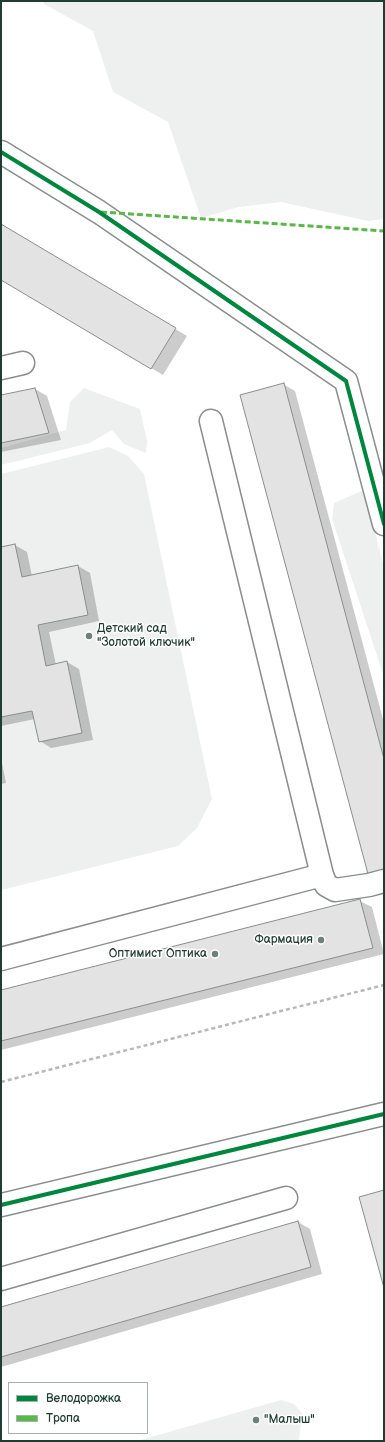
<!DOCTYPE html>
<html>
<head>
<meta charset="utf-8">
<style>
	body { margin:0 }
	#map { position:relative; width:385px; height:1442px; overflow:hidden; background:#fff; font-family:"Balsamiq Sans",sans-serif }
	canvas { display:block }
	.frame { position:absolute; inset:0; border:2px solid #1f3d34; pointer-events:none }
	.legend { position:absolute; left:8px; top:1382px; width:140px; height:52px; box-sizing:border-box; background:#fff; border:1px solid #a5b1ae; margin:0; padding:5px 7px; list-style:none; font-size:12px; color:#1f3d34 }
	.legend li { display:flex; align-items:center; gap:8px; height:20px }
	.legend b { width:20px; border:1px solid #a5b1ae }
</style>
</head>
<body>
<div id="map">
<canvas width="385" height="1442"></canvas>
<div class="frame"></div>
<ul class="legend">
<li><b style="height:5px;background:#00873e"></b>Велодорожка</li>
<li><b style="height:5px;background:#58b947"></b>Тропа</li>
</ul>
</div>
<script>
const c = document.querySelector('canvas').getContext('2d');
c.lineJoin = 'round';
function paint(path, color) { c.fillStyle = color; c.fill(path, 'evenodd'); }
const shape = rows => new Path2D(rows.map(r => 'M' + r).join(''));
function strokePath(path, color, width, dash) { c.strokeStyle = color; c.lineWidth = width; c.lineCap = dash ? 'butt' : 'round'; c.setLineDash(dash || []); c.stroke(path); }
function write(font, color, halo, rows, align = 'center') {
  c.font = font + ' "Balsamiq Sans",sans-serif'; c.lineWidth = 3; c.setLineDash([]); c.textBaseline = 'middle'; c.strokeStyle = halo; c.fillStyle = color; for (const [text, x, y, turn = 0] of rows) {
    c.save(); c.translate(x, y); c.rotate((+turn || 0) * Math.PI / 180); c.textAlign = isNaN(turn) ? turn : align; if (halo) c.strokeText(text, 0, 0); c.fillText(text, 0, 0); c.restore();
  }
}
paint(shape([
	[43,1,384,1,384,219,368,221,281,202,239,207,201,218,168,122,113,92,93,31,44,4],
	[84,388,140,409,147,441,146,453,124,444,112,430,90,443,1,465,1,448,66,430,70,402],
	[109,447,128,456,144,474,212,799,197,828,178,846,1,890,1,474],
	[364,490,384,567,384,677,332,519,334,503],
	[281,1400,294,1404,302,1413,299,1441,137,1441]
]), '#edf0ef');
paint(shape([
	[1,225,187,336,163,375,1,279],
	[283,384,295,391,384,723,384,879,369,873],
	[35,389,47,396,61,440,1,452,1,396],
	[15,545,27,552,32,576,78,566,90,573,99,621,49,632,56,665,67,662,79,669,93,740,51,748,40,741,35,719,1,726,1,548],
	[1,758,6,783,1,784],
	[360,901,372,907,384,954,1,1050,1,991],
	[298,1222,310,1229,322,1274,1,1367,1,1309]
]), '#0003');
const building = shape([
	[1,224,176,328,151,369,1,280,1,224],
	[284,383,384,759,384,869,368,874,240,395,284,383],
	[35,388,49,433,1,443,1,395,35,388],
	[15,544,22,577,78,565,88,615,38,625,46,666,67,661,82,733,39,742,32,711,1,717,1,547,15,544],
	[360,899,373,948,1,1041,1,990,360,899],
	[384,1190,384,1288,359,1197,384,1190],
	[298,1221,311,1267,1,1357,1,1307,298,1221]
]);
paint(building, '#e2e3e2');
strokePath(building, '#898f8d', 1);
const minor = shape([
	[1,152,99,212,346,381,384,524],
	[1,368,23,363],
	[322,875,326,885,335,890,369,885,384,881],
	[1,959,322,875,211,421],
	[1,1205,384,1114],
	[1,1279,286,1198]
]);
strokePath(minor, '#898f8d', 25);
strokePath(shape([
	[1,1082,384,985]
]), '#b6b9b8', 2.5, [4, 3]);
strokePath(minor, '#fff', 22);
strokePath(shape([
	[101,212,384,231]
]), '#58b947', 3, [6, 3]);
strokePath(shape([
	[1,152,99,212,346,381,384,524],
	[1,1205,384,1114]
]), '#00873e', 4);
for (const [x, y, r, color] of [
	[89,636,4,"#6d817b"],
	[321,940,4,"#6d817b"],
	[215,954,4,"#6d817b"],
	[256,1420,4,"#6d817b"]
]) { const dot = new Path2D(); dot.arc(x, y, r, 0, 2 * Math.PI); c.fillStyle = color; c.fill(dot); strokePath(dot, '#fff', 1.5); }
write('12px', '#1f3d34', '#fff', [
	["Детский сад",97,629],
	["\"Золотой ключик\"",97,643],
	["Фармация",313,940,"right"],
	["Оптимист Оптика",207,954,"right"],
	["\"Малыш\"",264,1420]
], 'left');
</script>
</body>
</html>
